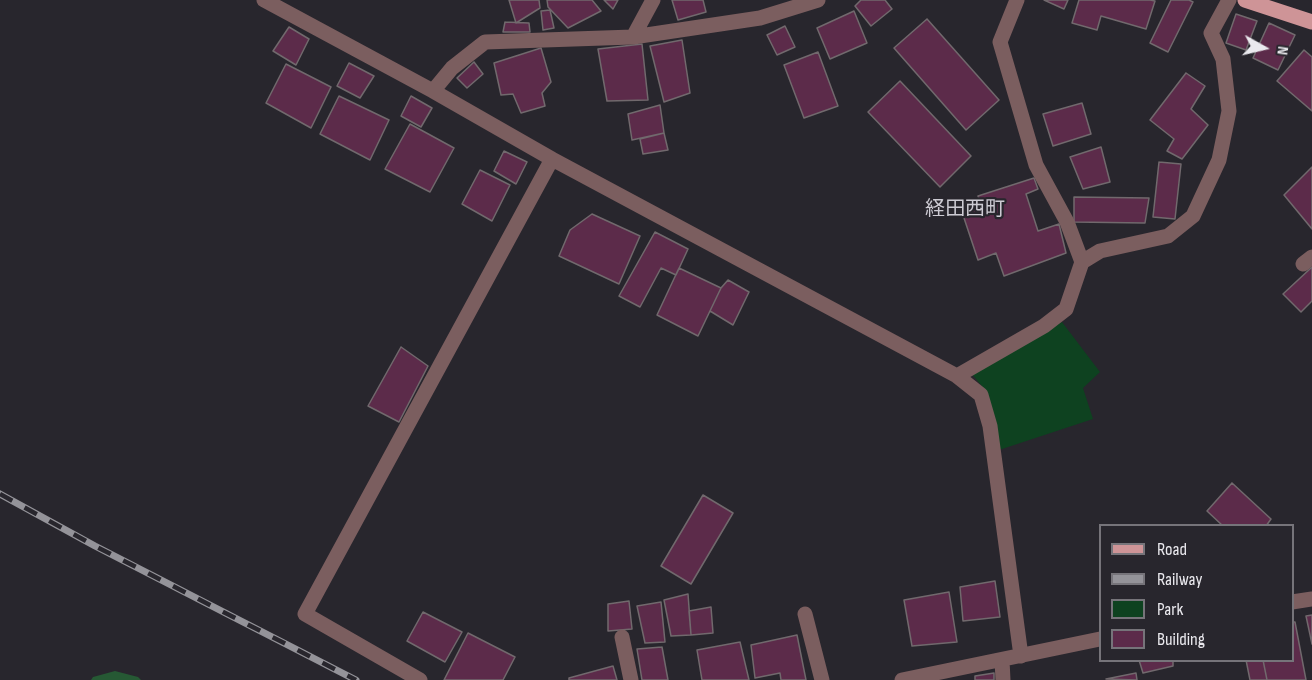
<!DOCTYPE html>
<html>
<head>
<meta charset="utf-8">
<style>
	body { margin:0 }
	#map { position:relative; width:1312px; height:680px; overflow:hidden; background:#28262d; font-family:"Sofia Sans Condensed",sans-serif }
	canvas { display:block }
	.legend { position:absolute; left:1099px; top:524px; width:195px; height:138px; box-sizing:border-box; background:#28262d; border:2px solid #76747a; margin:0; padding:8px 10px; list-style:none; font-size:18px; color:#eae9ee }
	.legend li { display:flex; align-items:center; gap:12px; height:30px }
	.legend b { width:30px; border:2px solid #76747a }
	.north { position:absolute; left:1234px; top:18px; width:60px; height:60px; -webkit-text-stroke:4px #28262d; paint-order:stroke; rotate:98deg; font-size:16px; font-weight:700; line-height:24px; text-align:center; color:#eae9ee }
	.north::after { content:''; display:block; margin:auto; width:21px; height:27px; background:#eae9ee; clip-path:polygon(50% 0,100% 100%,50% 72%,0 100%) }
</style>
</head>
<body>
<div id="map">
<canvas width="1312" height="680"></canvas>
<ul class="legend">
<li><b style="height:8px;background:#ce9497"></b>Road</li>
<li><b style="height:8px;background:#949399"></b>Railway</li>
<li><b style="height:16px;background:#0e4220"></b>Park</li>
<li><b style="height:16px;background:#5c2b4a"></b>Building</li>
</ul>
<div class="north">N</div>
</div>
<script>
const c = document.querySelector('canvas').getContext('2d');
c.lineJoin = 'round';
function paint(path, color) { c.fillStyle = color; c.fill(path, 'evenodd'); }
const shape = rows => new Path2D(rows.map(r => 'M' + r).join(''));
function strokePath(path, color, width, dash) { c.strokeStyle = color; c.lineWidth = width; c.lineCap = dash ? 'butt' : 'round'; c.setLineDash(dash || []); c.stroke(path); }
function write(font, color, halo, rows, align = 'center') {
  c.font = font + ' "Sofia Sans Condensed","Noto Sans JP",sans-serif'; c.lineWidth = 4.5; c.setLineDash([]); c.textBaseline = 'middle'; c.strokeStyle = halo; c.fillStyle = color; for (const [text, x, y, turn = 0] of rows) {
    c.save(); c.translate(x, y); c.rotate((+turn || 0) * Math.PI / 180); c.textAlign = isNaN(turn) ? turn : align; if (halo) c.strokeText(text, 0, 0); c.fillText(text, 0, 0); c.restore();
  }
}
paint(shape([
	[1062,322,1100,372,1083,388,1093,419,999,450,986,391,971,373]
]), '#0e4220');
paint(shape([
	[115,671,138,677,141,680,91,680,93,677]
]), '#265934');
const building = shape([
	[509,0,539,0,540,8,516,23,509,0],
	[547,0,592,0,601,11,568,28,548,7,547,0],
	[604,0,618,0,613,9,604,0],
	[672,0,703,0,706,12,678,20,672,0],
	[861,0,885,0,892,9,871,26,855,6,861,0],
	[1044,0,1068,0,1064,9,1044,0],
	[1079,0,1150,0,1155,1,1146,29,1101,16,1097,30,1072,23,1079,0],
	[1171,0,1189,0,1193,2,1168,52,1150,43,1171,0],
	[550,10,554,28,543,30,541,11,550,10],
	[854,11,867,43,830,59,817,28,854,11],
	[1236,14,1257,21,1246,50,1226,43,1236,14],
	[927,19,999,100,966,130,894,48,927,19],
	[505,22,529,23,530,32,503,32,505,22],
	[1269,23,1295,35,1278,70,1253,58,1269,23],
	[785,26,795,47,777,55,767,35,785,26],
	[289,27,309,39,296,65,273,51,289,27],
	[682,40,690,93,664,102,650,46,682,40],
	[642,44,648,100,607,101,598,49,642,44],
	[541,48,551,82,542,93,545,106,521,113,513,94,501,95,494,63,541,48],
	[1304,50,1312,57,1312,111,1277,81,1304,50],
	[818,52,838,106,804,118,784,65,818,52],
	[474,62,483,74,467,88,457,78,474,62],
	[349,63,374,76,360,98,337,86,349,63],
	[286,64,331,87,311,128,266,103,286,64],
	[1186,73,1205,86,1191,109,1208,125,1182,159,1167,151,1174,139,1150,120,1186,73],
	[900,81,971,156,940,187,868,112,900,81],
	[339,96,389,120,370,160,320,134,339,96],
	[411,96,432,108,421,127,401,116,411,96],
	[1082,103,1091,134,1053,146,1043,114,1082,103],
	[660,105,664,133,632,140,628,114,660,105],
	[410,124,454,148,430,192,385,169,410,124],
	[664,133,668,150,643,154,640,139,664,133],
	[1101,147,1110,182,1083,189,1070,157,1101,147],
	[504,151,527,162,516,184,494,171,504,151],
	[1159,162,1181,164,1175,219,1153,217,1159,162],
	[1312,167,1312,229,1284,195,1312,167],
	[480,170,510,185,492,221,462,204,480,170],
	[1034,178,1038,189,1026,194,1038,231,1059,224,1066,253,1004,276,996,253,978,260,963,215,981,205,978,196,1034,178],
	[1074,197,1149,198,1145,223,1074,222,1074,197],
	[592,214,640,236,619,284,559,256,570,230,592,214],
	[655,232,688,249,676,275,661,268,640,307,619,296,655,232],
	[1312,267,1312,301,1301,312,1283,294,1312,267],
	[679,268,721,288,698,336,657,315,679,268],
	[728,280,749,292,733,325,710,311,721,288,728,280],
	[401,347,428,366,399,422,368,406,401,347],
	[1232,483,1271,519,1266,526,1223,526,1207,511,1232,483],
	[703,495,733,513,691,584,661,566,703,495],
	[995,581,1000,617,963,621,960,587,995,581],
	[949,592,957,642,912,646,904,600,949,592],
	[688,594,691,635,671,636,664,600,688,594],
	[629,601,632,629,608,631,608,604,629,601],
	[661,602,665,642,645,643,637,606,661,602],
	[711,607,713,633,691,635,689,611,711,607],
	[423,612,462,632,445,662,407,641,423,612],
	[1312,615,1312,644,1306,616,1312,615],
	[1292,622,1295,622,1306,680,1267,680,1263,660,1292,660,1292,622],
	[468,633,515,657,503,680,444,680,468,633],
	[797,635,806,680,781,680,780,673,755,678,751,645,797,635],
	[740,642,749,680,702,680,697,650,740,642],
	[662,647,668,680,642,680,637,649,662,647],
	[1139,660,1173,660,1173,666,1143,673,1139,660],
	[1246,660,1263,660,1267,680,1250,680,1246,660],
	[613,666,617,680,569,680,569,678,613,666],
	[994,673,994,680,975,680,975,676,994,673],
	[1136,673,1137,680,1106,679,1136,673]
]);
paint(building, '#5c2b4a');
strokePath(building, '#71696d', 1.5);
strokePath(shape([
	[264,0,433,91,552,159,305,614,420,680],
	[633,37,760,18,818,0],
	[433,91,452,68,485,42,633,37,653,0],
	[552,159,957,376,981,395,990,426,1021,656],
	[1082,262,1100,251,1168,236,1193,216,1219,160,1229,111,1223,59,1211,33,1229,0],
	[1303,264,1312,257],
	[957,376,1044,326,1066,309,1082,262,1067,222,1036,165,1000,42,1017,0],
	[1292,602,1312,599],
	[805,614,822,680],
	[622,637,631,680],
	[1002,660,1003,680],
	[902,680,1100,639]
]), '#7b5e5f', 15);
strokePath(shape([
	[1245,0,1312,22]
]), '#ce9497', 15);
const rail = shape([
	[0,494,95,546,356,680]
]);
strokePath(rail, '#949399', 7);
strokePath(rail, '#28262d', 4.5, [14]);
write('20px', '#cdcbd3', '#28262d', [
	["経田西町",965,210]
]);
</script>
</body>
</html>
